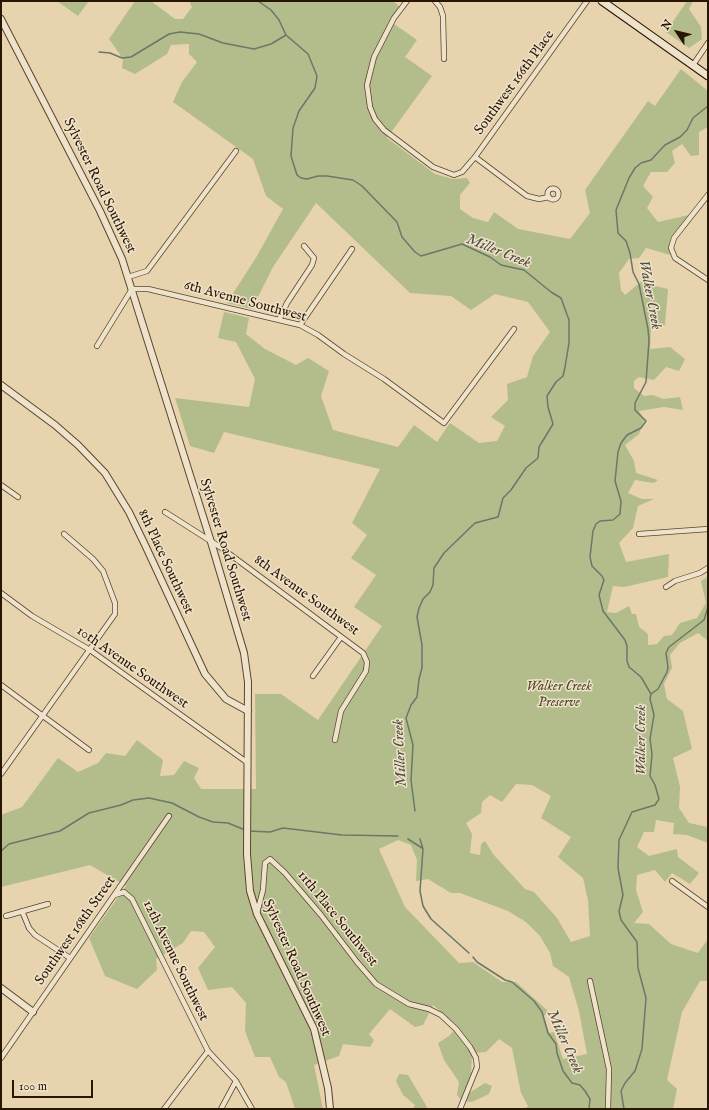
<!DOCTYPE html>
<html>
<head>
<meta charset="utf-8">
<style>
	body { margin:0 }
	#map { position:relative; width:709px; height:1110px; overflow:hidden; background:#e7d3ad; font-family:"IM FELL English",serif }
	canvas { display:block }
	.frame { position:absolute; inset:0; border:2px solid #291601; pointer-events:none }
	.north { position:absolute; left:657px; top:12px; width:40px; height:40px; -webkit-text-stroke:3px #efe2ca; paint-order:stroke; rotate:305deg; font-size:11px; font-weight:700; line-height:16px; text-align:center; color:#291601 }
	.north::after { content:''; display:block; margin:auto; width:14px; height:18px; background:#291601; clip-path:polygon(50% 0,100% 100%,50% 72%,0 100%) }
	.scale { position:absolute; left:12px; top:1080px; width:81px; height:18px; box-sizing:border-box; border:2px solid #291601; border-top:0; padding-left:5px; font-size:12px; line-height:14px; white-space:nowrap; color:#291601; -webkit-text-stroke:3px #efe2ca; paint-order:stroke }
</style>
</head>
<body>
<div id="map">
<canvas width="709" height="1110"></canvas>
<div class="frame"></div>
<div class="north">N</div>
<div class="scale">100 m</div>
</div>
<script>
const c = document.querySelector('canvas').getContext('2d');
c.lineJoin = 'round';
function paint(path, color) { c.fillStyle = color; c.fill(path, 'evenodd'); }
const shape = rows => new Path2D(rows.map(r => 'M' + r).join(''));
function strokePath(path, color, width, dash) { c.strokeStyle = color; c.lineWidth = width; c.lineCap = dash ? 'butt' : 'round'; c.setLineDash(dash || []); c.stroke(path); }
function write(font, color, halo, rows, align = 'center') {
  c.font = font + ' "IM FELL English",serif'; c.lineWidth = 3; c.setLineDash([]); c.textBaseline = 'middle'; c.strokeStyle = halo; c.fillStyle = color; for (const [text, x, y, turn = 0] of rows) {
    c.save(); c.translate(x, y); c.rotate((+turn || 0) * Math.PI / 180); c.textAlign = isNaN(turn) ? turn : align; if (halo) c.strokeText(text, 0, 0); c.fillText(text, 0, 0); c.restore();
  }
}
paint(shape([
	[57,1,89,1,78,16],
	[135,1,151,1,175,19,183,19,192,7,189,1,393,1,400,7,390,21,417,40,405,57,432,76,387,138,435,174,453,179,467,178,470,183,460,195,460,209,473,218,488,222,494,212,518,229,570,239,590,213,585,190,648,101,655,106,681,69,708,91,708,127,699,132,699,155,691,156,682,144,672,151,675,163,667,172,651,172,643,186,653,197,647,208,658,222,689,215,671,237,669,244,670,255,646,248,639,258,629,259,619,273,621,290,625,295,648,276,655,286,668,289,665,325,651,330,650,349,670,347,685,359,679,371,666,367,654,380,639,377,634,381,634,388,644,396,653,395,663,399,680,397,683,410,664,407,639,411,644,420,639,434,625,445,634,461,636,473,658,480,654,483,635,480,628,493,642,499,654,499,638,506,633,528,619,543,626,562,669,554,668,577,624,587,613,586,607,612,616,613,629,606,632,614,636,614,639,627,648,634,648,645,657,644,664,636,672,635,680,623,697,618,706,603,701,581,708,577,708,641,698,633,680,643,670,655,672,668,664,684,667,699,683,711,692,749,673,758,680,787,679,808,689,823,708,827,708,843,687,835,673,834,674,823,656,820,654,832,644,832,637,847,649,856,677,849,678,857,699,873,690,884,672,873,665,882,655,870,637,875,636,890,643,912,634,923,649,924,671,944,698,953,708,939,708,981,700,981,682,1012,667,1080,677,1089,673,1109,525,1109,528,1106,521,1093,512,1048,499,1039,486,1052,472,1053,471,1075,468,1086,469,1093,485,1083,492,1086,489,1094,472,1102,462,1101,457,1095,459,1082,444,1060,438,1043,449,1036,458,1026,433,1005,423,1025,415,1027,390,1009,369,1034,374,1040,370,1047,343,1044,339,1056,314,1065,323,1109,295,1109,286,1082,279,1077,270,1057,255,1057,245,1031,246,1003,232,987,208,990,198,968,215,947,204,932,191,931,183,943,156,959,157,970,137,989,105,976,89,938,126,886,90,865,1,887,1,815,22,807,58,758,78,772,98,763,106,753,125,756,137,740,163,760,160,776,174,775,184,761,199,768,194,778,201,789,256,789,255,694,281,694,318,720,382,626,354,607,376,575,351,558,367,535,352,523,380,469,224,432,214,453,190,446,175,398,249,407,255,379,236,342,218,338,224,312,249,318,246,334,265,349,296,365,308,358,329,371,321,396,333,430,398,447,414,425,437,442,450,423,479,443,497,441,505,426,491,417,508,400,507,384,527,377,533,356,550,332,528,302,495,294,471,310,451,296,410,293,316,203,273,267,252,309,227,303,257,256,283,209,266,196,253,159,173,102,182,82,197,62,189,54,189,44,171,45,167,54,135,74,122,68,123,59,109,39],
	[516,784,532,785,551,796,541,818,571,837,558,857,583,878,588,900,590,936,571,942,557,918,534,892,525,889,493,854,485,841,481,844,480,855,470,853,472,834,466,823,481,813,482,802,490,795,502,802],
	[398,840,411,845,417,860,416,881,428,879,451,893,460,893,508,911,526,922,540,936,550,953,553,966,569,977,579,1011,587,1054,563,1059,554,1032,549,1033,544,1016,548,1011,516,982,502,982,473,962,459,963,405,907,379,849],
	[687,1,693,1,689,9,701,27,702,39,689,48,666,32],
	[399,1074,408,1075,427,1107,426,1109,413,1109,415,1105,403,1095,396,1081]
]), '#b3bd8c');
strokePath(shape([
	[258,1,271,10,279,20,286,35,308,54,317,76,315,88,299,111,293,128,291,156,297,175,301,178,307,179,318,176,327,176,353,180,362,186,397,222,402,237,415,252,421,256,462,244,490,257,501,265,524,270,551,292,561,298,569,320,569,343,565,367,563,376,556,382,547,396,548,407,553,424,539,447,538,458,526,468,511,490,503,498,498,517,475,523,444,553,434,568,433,585,430,592,423,599,419,608,417,617,422,645,422,668,419,679,417,697,411,705,406,718,413,745,411,780,415,811],
	[99,52,110,53,122,58,131,57,169,34,180,32,199,34,223,43,254,49,271,44,286,35],
	[651,694,658,689,667,672,668,667,666,653,669,647,704,620,708,607],
	[248,831,270,832,283,828,342,835,398,836],
	[408,839,422,848],
	[420,839,423,849,420,891,423,906,431,919,469,953],
	[1,851,9,844,60,831,89,813,121,805,133,800,149,798,172,803,199,817,213,822,228,823,245,830],
	[473,957,477,962,505,980,512,982,534,1001,542,1012,548,1033,556,1044,557,1053,563,1071,572,1083,580,1085,585,1091,590,1099,589,1109],
	[624,1109,621,1091,625,1083,635,1071,642,1049,646,998,638,968,637,942,621,920,619,911,623,895,618,868,619,840,632,812,655,805,659,799,655,785,650,776,652,754,650,739,654,715,650,699,651,694,641,677,629,667,627,661,627,646,625,640,603,611,599,595,604,580,602,576,592,566,590,557,593,531,596,524,600,521,613,520,620,514,621,501,615,481,618,452,621,443,627,435,641,428,646,421,635,410,635,403,646,382,649,341,648,329,639,284,633,272,630,253,626,241,618,233,616,210,629,178,635,168,641,163,651,160,665,145,680,137,687,130,693,118,708,106]
]), '#6b7769', 1.5);
const minor = shape([
	[407,1,394,18,374,57,367,85,370,107,375,119,384,130,433,167,454,175,462,172,475,157,587,1],
	[435,1,440,7,443,16,444,59],
	[693,65,708,43],
	[475,157,527,196,539,199,549,197],
	'547.5 194a5.5 5.5 0 1 1 11 0a5.5 5.5 0 1 1-11 0Z',
	[708,195,674,238,671,248,675,258,708,280],
	[128,277,147,271,236,151],
	[279,320,287,303,312,265,314,258,304,246],
	[300,325,352,249],
	[97,346,132,289,148,289,300,325,318,335,344,354,384,379,444,423,514,329],
	[1,485,18,497],
	[165,512,220,547,363,653,367,662,366,671,341,711,335,740],
	[639,534,708,529],
	[666,587,675,581,700,573,708,568],
	[1,593,32,616,90,650,248,763],
	[313,676,341,637],
	[1,685,89,750],
	[1,774,115,614,115,603,103,571,93,559,64,534],
	[672,881,708,907],
	[115,895,124,892,132,899,208,1051,236,1081,252,1109],
	[22,911,29,928,35,935,70,958],
	[257,913,263,890,265,863,270,859,285,873,321,915,357,962,376,984,409,1004,429,1009,441,1015,456,1029,470,1047,476,1058,477,1067,460,1109],
	[6,916,48,904],
	[590,981,609,1069,608,1109],
	[1,1058,169,816],
	[164,1109,208,1051],
	[221,1109,236,1081]
]);
const tertiary = shape([
	[1,19,100,211,122,259,211,542,244,653,248,682,247,854,250,891,257,914,314,1029,328,1088,330,1109],
	[1,385,55,425,78,445,105,473,129,512,146,547,205,674,226,699,248,711],
	[1,988,33,1012]
]);
const secondary = shape([
	[602,1,708,76]
]);
strokePath(minor, '#58452c', 6);
strokePath(tertiary, '#58452c', 8);
strokePath(secondary, '#291601', 9);
strokePath(minor, '#efe2ca', 4.5);
strokePath(tertiary, '#efe2ca', 6);
strokePath(secondary, '#efe2ca', 7);
write('14px', '#291601', '#efe2ca', [
	["Southwest 166th Place",515,83,-54],
	["Sylvester Road Southwest",99,186,64],
	["6th Avenue Southwest",245,302,15],
	["Sylvester Road Southwest",225,550,73],
	["8th Place Southwest",165,562,65],
	["8th Avenue Southwest",306,596,36],
	["10th Avenue Southwest",132,668,35],
	["11th Place Southwest",337,919,51],
	["Southwest 168th Street",76,931,-55],
	["12th Avenue Southwest",175,961,64],
	["Sylvester Road Southwest",296,968,66]
]);
write('italic 14px', '#52482b', '#efe2ca', [
	["Walker Creek",559,687],
	["Preserve",559,703]
]);
write('italic 15px', '#504e3e', '#efe2ca', [
	["Miller Creek",498,252,22],
	["Walker Creek",649,295,79],
	["Walker Creek",642,740,-90],
	["Miller Creek",401,753,-93],
	["Miller Creek",564,1042,66]
]);
</script>
</body>
</html>
